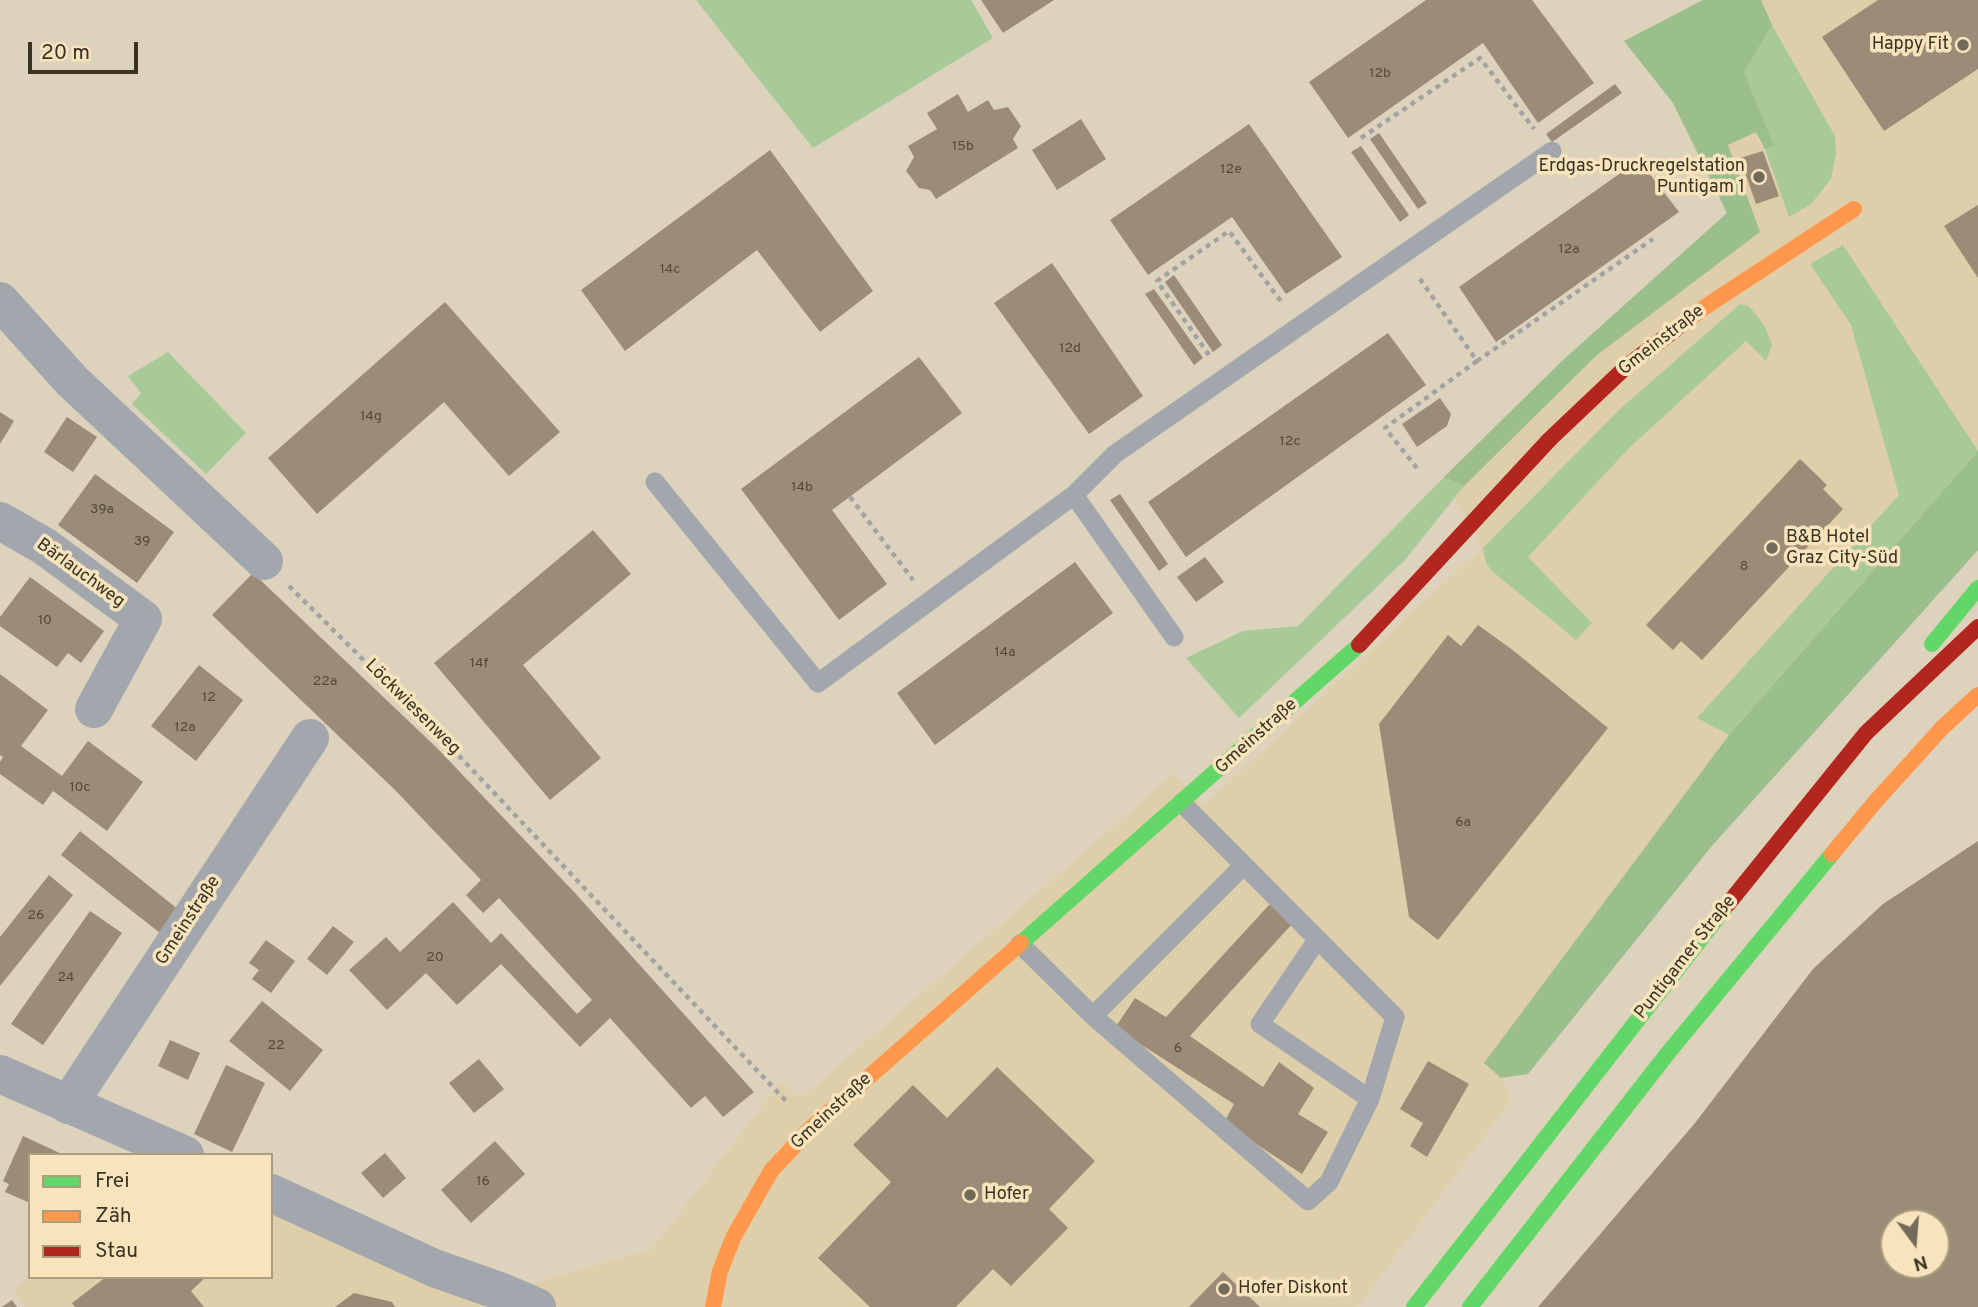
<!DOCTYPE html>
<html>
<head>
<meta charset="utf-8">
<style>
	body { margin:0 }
	#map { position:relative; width:1978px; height:1307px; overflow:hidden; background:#ddd2bc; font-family:Overpass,sans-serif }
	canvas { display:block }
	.legend { position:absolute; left:28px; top:1153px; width:245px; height:126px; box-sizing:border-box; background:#f7e3bc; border:2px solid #ab9d7f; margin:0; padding:9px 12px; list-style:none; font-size:21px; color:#3a3323 }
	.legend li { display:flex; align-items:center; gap:14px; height:35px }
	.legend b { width:35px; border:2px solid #ab9d7f }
	.north { position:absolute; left:1880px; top:1209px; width:70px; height:70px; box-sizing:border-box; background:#f7e3bc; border:2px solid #ab9d7f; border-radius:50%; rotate:164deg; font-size:19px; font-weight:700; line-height:28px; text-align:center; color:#3a3323 }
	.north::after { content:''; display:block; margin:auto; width:24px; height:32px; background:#736b59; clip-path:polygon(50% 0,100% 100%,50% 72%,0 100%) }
	.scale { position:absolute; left:28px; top:42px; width:110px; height:32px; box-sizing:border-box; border:4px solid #3a3323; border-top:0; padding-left:9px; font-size:21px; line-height:24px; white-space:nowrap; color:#3a3323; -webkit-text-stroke:5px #f7e3bc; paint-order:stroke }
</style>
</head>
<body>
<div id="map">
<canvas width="1978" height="1307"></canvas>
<ul class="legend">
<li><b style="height:9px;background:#63d668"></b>Frei</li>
<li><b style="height:9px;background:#ff974d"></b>Zäh</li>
<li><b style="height:9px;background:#b3261e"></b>Stau</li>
</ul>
<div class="north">N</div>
<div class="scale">20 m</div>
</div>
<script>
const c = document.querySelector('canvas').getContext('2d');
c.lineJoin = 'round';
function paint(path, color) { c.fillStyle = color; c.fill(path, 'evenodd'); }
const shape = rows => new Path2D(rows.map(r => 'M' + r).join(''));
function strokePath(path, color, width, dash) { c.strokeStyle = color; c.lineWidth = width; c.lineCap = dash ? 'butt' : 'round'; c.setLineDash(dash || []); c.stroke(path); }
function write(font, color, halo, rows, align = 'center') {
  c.font = font + ' Overpass,sans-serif'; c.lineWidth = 7; c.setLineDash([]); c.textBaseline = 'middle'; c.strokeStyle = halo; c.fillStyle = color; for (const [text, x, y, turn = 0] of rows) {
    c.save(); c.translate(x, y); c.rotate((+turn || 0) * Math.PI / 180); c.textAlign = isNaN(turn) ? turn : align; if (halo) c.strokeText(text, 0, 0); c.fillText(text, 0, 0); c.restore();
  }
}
paint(shape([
	[1703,0,1978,0,1978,451,1697,718,1729,735,1484,1063,1501,1078,1511,1100,1358,1307,25,1307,14,1290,31,1277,271,1277,271,1193,502,1292,652,1249,781,1082,800,1099,1175,773,1203,806,1482,548,1444,477,1563,360,1727,213,1673,103,1624,41]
]), '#dfceaa');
paint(shape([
	[696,0,971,0,993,38,813,148],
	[1772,25,1835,136,1836,153,1831,179,1811,204,1789,217,1765,149,1774,146,1744,72],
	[1843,245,1978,451,1729,735,1697,718,1899,495,1851,325,1810,264],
	[1740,304,1750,307,1765,327,1772,345,1766,361,1746,341,1628,449,1528,557,1592,623,1576,640,1492,571,1486,563,1483,548,1619,410],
	[168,352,246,433,206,474,132,404,141,393,128,376],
	[1444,477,1464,486,1405,560,1239,718,1186,658,1243,631,1298,626]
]), '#a8ca99');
paint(shape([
	[1703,0,1761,0,1772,25,1744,72,1774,146,1765,149,1756,132,1728,145,1760,232,1597,355,1464,486,1444,477,1563,360,1727,213,1673,103,1624,41],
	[1978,451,1978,550,1711,847,1528,1074,1501,1078,1484,1063,1729,735]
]), '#9bbe8d');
paint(shape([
	[981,0,1054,0,1003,33],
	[1426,0,1532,0,1594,83,1538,123,1483,43,1348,138,1309,82],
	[1878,0,1978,0,1978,69,1884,131,1822,37],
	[1615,84,1622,93,1552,142,1546,134],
	[958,94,968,112,988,100,994,110,1008,107,1021,126,1013,139,1018,148,936,199,930,190,919,188,906,171,914,157,908,146,937,129,927,113],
	[1081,119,1106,159,1057,190,1032,150],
	[1249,124,1342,257,1286,294,1232,217,1148,275,1110,220],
	[1379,133,1427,203,1418,209,1370,139],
	[1361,146,1409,215,1400,222,1351,152],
	[770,150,873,291,820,332,757,250,625,351,581,290],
	[1763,151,1779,196,1756,204,1740,158],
	[1639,160,1679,212,1496,342,1459,287],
	[1978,205,1978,278,1944,226],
	[1052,263,1143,396,1089,434,994,303],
	[1174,275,1222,345,1213,352,1165,282],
	[1154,289,1203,358,1194,365,1145,294],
	[445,302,560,432,509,476,444,402,317,514,268,458],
	[1388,333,1426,385,1186,557,1148,502],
	[919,357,962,413,832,510,887,584,839,620,741,489],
	[1440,398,1451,414,1447,426,1417,447,1402,424],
	[0,412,14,421,0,444],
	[67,417,97,437,73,472,44,452],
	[1800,459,1827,485,1823,489,1843,509,1702,660,1681,641,1673,650,1646,625],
	[95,474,174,532,137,583,58,525],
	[1120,494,1168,564,1159,571,1110,500],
	[593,530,631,574,523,665,601,758,550,800,434,663],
	[1205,557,1224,582,1196,602,1177,577],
	[1075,562,1113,613,935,745,897,693],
	[253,573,438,749,575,893,754,1092,723,1117,705,1096,691,1108,610,1018,580,1047,501,964,457,1005,426,973,387,1010,349,970,386,937,400,952,453,902,491,943,501,933,577,1014,592,1000,499,898,483,913,466,895,481,880,395,790,212,615],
	[30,577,104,631,81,663,68,653,57,667,0,626,0,617],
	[1478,625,1514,651,1608,728,1438,940,1409,917,1379,724,1448,635,1461,646],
	[199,665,243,700,196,761,151,726],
	[0,674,48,710,21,746,62,776,88,741,143,782,107,831,53,791,43,805,0,774,0,762,3,757,0,755],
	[80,831,179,910,160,933,61,855],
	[1978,841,1978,1307,1538,1307,1695,1123,1813,969,1883,904],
	[1894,1223,1936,1223,1936,1265,1894,1265],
	[49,875,73,895,0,986,0,937],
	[1270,904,1293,923,1190,1036,1263,1087,1279,1062,1314,1088,1298,1114,1328,1132,1302,1174,1224,1123,1234,1104,1115,1028,1135,998,1166,1017],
	[90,911,122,933,43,1045,11,1024],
	[333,926,354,942,327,975,307,959],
	[266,940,295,961,271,993,252,979,259,970,249,963],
	[262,1001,323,1050,290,1091,229,1041],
	[170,1040,200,1053,188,1080,158,1066],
	[479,1059,504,1089,474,1113,449,1083],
	[1428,1061,1469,1084,1427,1157,1410,1146,1423,1123,1400,1109],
	[226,1065,265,1083,232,1152,194,1134],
	[997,1067,1095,1161,1049,1209,1068,1228,1011,1286,993,1269,956,1307,870,1307,818,1258,891,1182,853,1145,913,1085,947,1118],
	[23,1136,64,1155,30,1155,30,1203,5,1192,9,1184,3,1181],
	[495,1141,525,1174,471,1223,441,1190],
	[385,1153,406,1178,383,1198,361,1173],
	[1223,1272,1260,1307,1189,1307],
	[106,1277,206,1277,191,1291,204,1307,75,1307,72,1303],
	[354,1293,392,1302,395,1307,335,1307],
	[12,1300,17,1307,2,1307]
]), '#9c8c77');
strokePath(shape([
	[1361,138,1480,58,1534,129],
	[1209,355,1157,281,1229,231,1282,303],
	[1477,361,1653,239],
	[1417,468,1385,428,1477,361,1418,276],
	[850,497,913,580],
	[289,586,444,740,786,1101]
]), '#a2a2a2', 4.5, [5, 5]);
strokePath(shape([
	[655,482,818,683,1074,495],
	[1174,637,1074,495,1115,454,1552,151],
	[1317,940,1260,1024,1370,1099],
	[1020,944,1093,1016,1243,866],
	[1093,1016,1308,1201,1329,1182,1370,1099,1395,1017,1182,803]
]), '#a2a6ad', 19);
strokePath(shape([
	[0,301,72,381,264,561],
	[0,521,44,546,143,619,94,709],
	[0,1074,185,1155],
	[68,1105,310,738],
	[271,1193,434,1268,502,1292,537,1307]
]), '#a2a6ad', 38);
strokePath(shape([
	[1932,644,1978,588],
	[1021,943,1359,645],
	[1414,1307,1728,904],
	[1470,1307,1668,1053,1832,854]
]), '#63d668', 16);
strokePath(shape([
	[1676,329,1705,307,1854,209],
	[1832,854,1875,802,1942,728,1978,695],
	[713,1307,720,1271,734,1236,771,1171,811,1128,1021,943]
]), '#ff974d', 16);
strokePath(shape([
	[1359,645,1550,439,1627,366,1676,329],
	[1728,904,1866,733,1978,627]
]), '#b3261e', 16);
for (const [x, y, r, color] of [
	[1963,45,7,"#736b59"],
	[1759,177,7,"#736b59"],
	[1772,548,7,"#736b59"],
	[970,1195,7,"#736b59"],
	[1224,1289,7,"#736b59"]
]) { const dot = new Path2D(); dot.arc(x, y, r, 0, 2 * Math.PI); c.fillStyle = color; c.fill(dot); strokePath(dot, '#f7e3bc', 2.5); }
write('14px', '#524938', null, [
	["12b",1380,74],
	["15b",963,147],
	["12e",1231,170],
	["12a",1569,250],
	["14c",670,270],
	["12d",1070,349],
	["14g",371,417],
	["12c",1290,442],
	["14b",802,488],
	["39a",102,510],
	["39",142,542],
	["8",1744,567],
	["10",45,621],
	["14a",1005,653],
	["14f",479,664],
	["22a",325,682],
	["12",209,698],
	["12a",185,728],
	["10c",80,788],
	["6a",1463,823],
	["26",36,916],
	["20",435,958],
	["24",66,978],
	["22",276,1046],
	["6",1178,1049],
	["16",483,1182]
]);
write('18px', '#3a3323', '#f7e3bc', [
	["Happy Fit",1949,45,"right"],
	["Erdgas-Druckregelstation",1745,167,"right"],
	["Puntigam 1",1745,188,"right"],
	["B&B Hotel",1786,538],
	["Graz City-Süd",1786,559],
	["Hofer",984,1195],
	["Hofer Diskont",1238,1289]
], 'left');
write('18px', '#3a3323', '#f7e3bc', [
	["Gmeinstraße",1662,341,-38],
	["Bärlauchweg",80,574,36],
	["Löckwiesenweg",412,708,45],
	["Gmeinstraße",1257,737,-42],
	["Gmeinstraße",189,921,-57],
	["Puntigamer Straße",1686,958,-52],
	["Gmeinstraße",832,1112,-43]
]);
</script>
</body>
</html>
